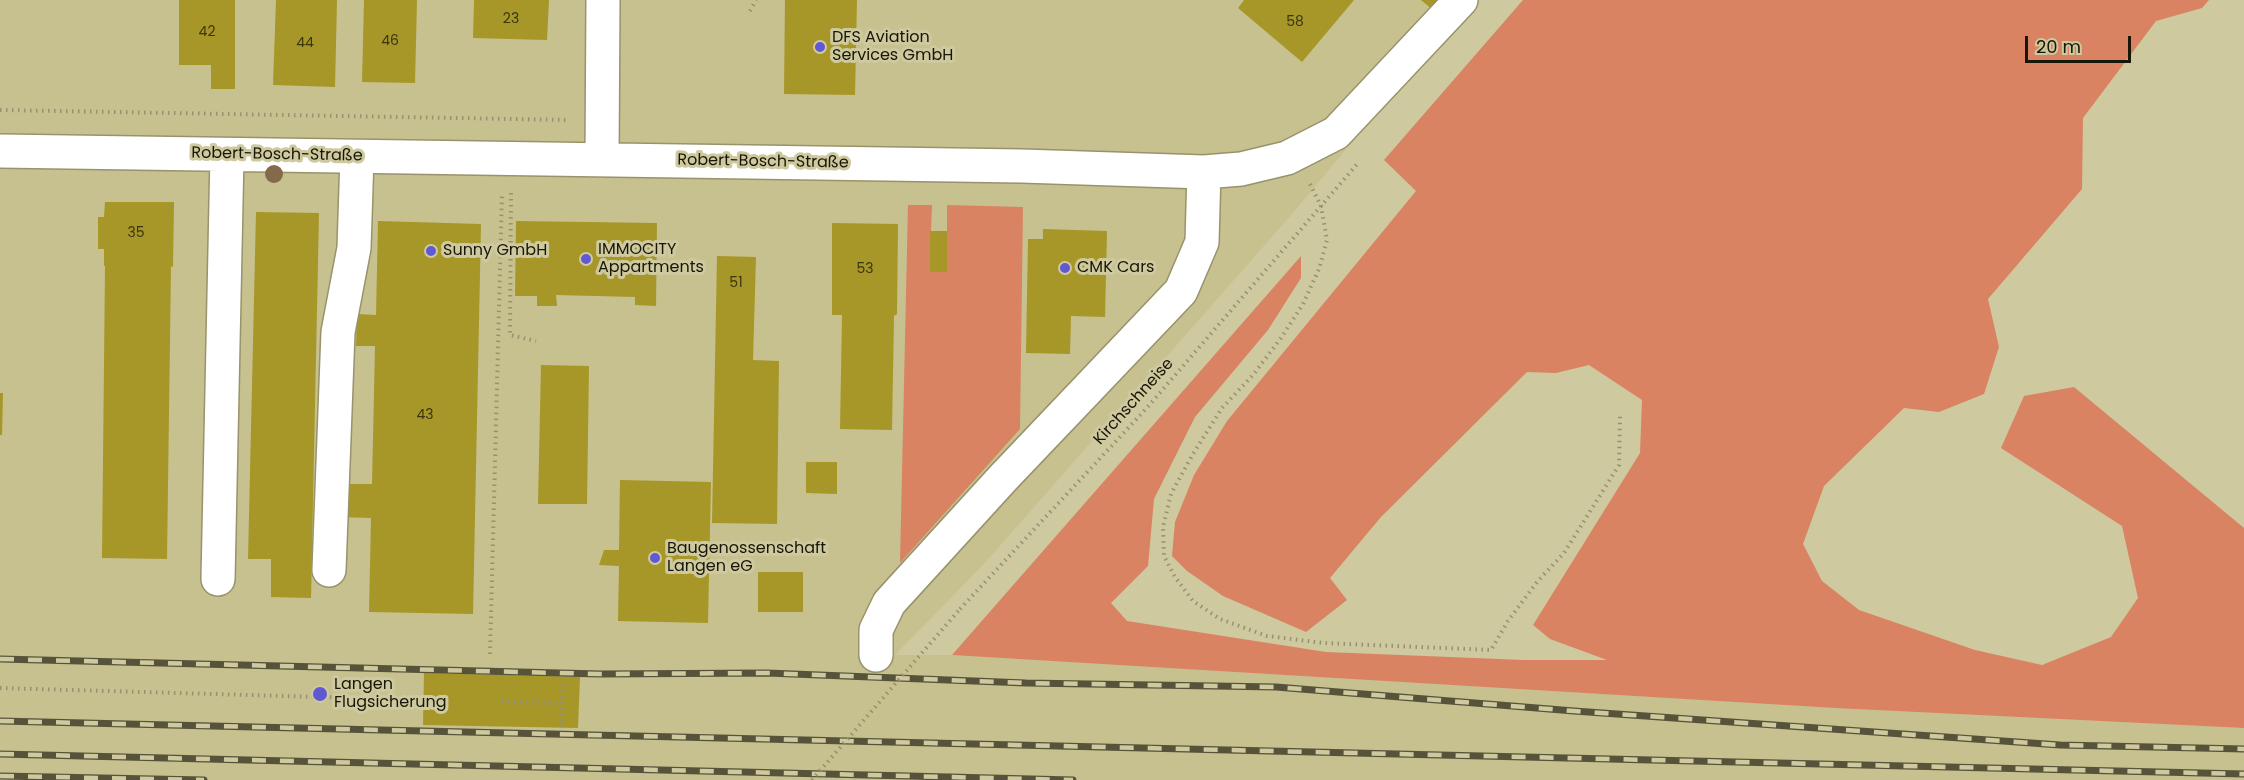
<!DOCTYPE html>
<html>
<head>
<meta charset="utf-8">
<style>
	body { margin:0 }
	#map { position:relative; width:2244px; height:780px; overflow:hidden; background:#cec99f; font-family:Poppins,sans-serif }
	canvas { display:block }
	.scale { position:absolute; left:2025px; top:36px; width:106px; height:27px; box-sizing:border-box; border:3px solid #181606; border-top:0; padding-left:8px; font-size:18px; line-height:21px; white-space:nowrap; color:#181606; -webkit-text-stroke:4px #cec99f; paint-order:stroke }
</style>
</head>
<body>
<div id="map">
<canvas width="2244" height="780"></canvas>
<div class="scale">20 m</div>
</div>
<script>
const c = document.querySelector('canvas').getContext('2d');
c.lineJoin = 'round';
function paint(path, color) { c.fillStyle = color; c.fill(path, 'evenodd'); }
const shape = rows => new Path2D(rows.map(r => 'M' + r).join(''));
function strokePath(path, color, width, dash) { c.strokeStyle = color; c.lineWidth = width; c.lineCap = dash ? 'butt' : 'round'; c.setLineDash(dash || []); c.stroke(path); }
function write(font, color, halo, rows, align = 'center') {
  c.font = font + ' Poppins,sans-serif'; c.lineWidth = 6; c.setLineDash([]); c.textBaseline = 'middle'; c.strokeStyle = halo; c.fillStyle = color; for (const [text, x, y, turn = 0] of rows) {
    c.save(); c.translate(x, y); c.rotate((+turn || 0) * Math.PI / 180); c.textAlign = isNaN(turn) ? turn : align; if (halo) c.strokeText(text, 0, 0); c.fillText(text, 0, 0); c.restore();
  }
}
paint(shape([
	[0,0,1470,0,1292,214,982,566,895,655,952,655,1835,708,2244,728,2244,780,0,780]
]), '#c7c08f');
paint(shape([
	[1523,0,2209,0,2202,8,2156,21,2083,118,2082,189,1988,299,1999,347,1984,394,1939,412,1904,408,1824,486,1803,544,1822,581,1859,610,1975,650,2042,665,2111,637,2138,598,2122,526,2001,448,2024,396,2074,387,2244,528,2244,728,1835,708,952,655,1301,256,1301,278,1268,330,1195,417,1154,499,1148,566,1111,603,1127,621,1326,652,1524,660,1607,660,1550,639,1533,625,1640,453,1642,400,1589,365,1556,373,1527,372,1381,517,1330,578,1347,600,1306,632,1223,596,1187,571,1172,556,1175,522,1194,475,1227,421,1416,191,1384,160],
	[908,205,932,205,931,231,947,231,947,205,1023,207,1020,429,900,563]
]), '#d98362');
paint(shape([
	[179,0,235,0,235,89,211,89,211,65,179,65],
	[276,0,337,0,335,87,273,85],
	[364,0,417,0,415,83,362,82],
	[474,0,549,0,547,40,473,38],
	[785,0,857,0,855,95,784,94],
	[1244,0,1354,0,1302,62,1238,8],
	[1421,0,1442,0,1433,10],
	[105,202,174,202,173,267,171,266,167,559,102,558,105,266,104,266,104,249,98,249,98,217,104,217],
	[256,212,319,213,311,598,271,597,271,559,248,559],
	[378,221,481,224,473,614,369,612,371,518,339,517,340,484,372,484,375,346,356,346,357,314,376,315],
	[516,221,657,223,656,306,635,305,635,297,556,295,557,306,537,306,537,296,515,296],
	[832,223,898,224,897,314,894,316,892,430,840,429,842,315,832,315],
	[1043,229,1107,231,1105,317,1071,316,1070,354,1026,353,1028,239,1043,239],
	[930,231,947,231,947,272,930,272],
	[717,256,756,257,753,360,779,361,777,524,712,523],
	[541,365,589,366,587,504,538,504],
	[0,393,3,393,2,435,0,435],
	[806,462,837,462,837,494,806,493],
	[620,480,711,482,708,623,618,621,619,566,599,565,604,550,619,550],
	[758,572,803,572,803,612,758,612],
	[424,673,580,677,578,728,423,725]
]), '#a69728');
const minor = shape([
	[0,151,1022,166,1204,172,1241,169,1287,158,1336,133,1461,0],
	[602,159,603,0],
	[329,570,338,332,354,248,357,157],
	[218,579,227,155],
	[876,655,876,630,889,603,1003,478,1181,291,1202,242,1204,172]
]);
strokePath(minor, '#98936b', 36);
strokePath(shape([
	[750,11,756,0],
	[0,110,569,120],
	[1310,184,1321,206,1327,240,1319,269,1303,304,1281,338,1253,375,1222,408,1193,454,1171,494,1163,527,1164,556,1175,577,1193,601,1220,619,1267,636,1324,643,1491,650,1508,621,1537,582,1564,553,1619,465,1620,416],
	[511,193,510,335,536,341],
	[960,609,1145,410,1359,162],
	[490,654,502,193],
	[0,688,427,700],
	[502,702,562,703],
	[561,727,563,681]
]), '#969270', 4, [1.5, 4.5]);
strokePath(minor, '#fff', 33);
const rail = shape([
	[0,659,600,674,767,673,1026,683,1276,687,1574,711,2060,745,2244,749],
	[0,721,2244,774],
	[0,754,1073,780],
	[0,776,204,780]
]);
strokePath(rail, '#56533a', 7);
strokePath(rail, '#cec99f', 4.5, [14]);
strokePath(shape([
	[812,780,960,609]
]), '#969270', 4, [1.5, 4.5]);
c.fillStyle = '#84694b';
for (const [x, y] of [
	[274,174]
]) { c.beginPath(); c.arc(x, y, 9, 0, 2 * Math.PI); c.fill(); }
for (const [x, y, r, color] of [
	[820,47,6,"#6159d2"],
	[431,251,6,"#6159d2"],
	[586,259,6,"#6159d2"],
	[1065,268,6,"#6159d2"],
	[655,558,6,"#6159d2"],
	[320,694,8,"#6159d2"]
]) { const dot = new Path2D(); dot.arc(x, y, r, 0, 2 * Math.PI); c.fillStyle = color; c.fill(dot); strokePath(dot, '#cec99f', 2); }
write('14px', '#3c360e', null, [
	["23",511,19],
	["58",1295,22],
	["42",207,32],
	["46",390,41],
	["44",305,43],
	["35",136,233],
	["53",865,269],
	["51",736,283],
	["43",425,415]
]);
write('16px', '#181606', '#cec99f', [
	["DFS Aviation",832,38],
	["Services GmbH",832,56],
	["IMMOCITY",598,250],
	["Appartments",598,268],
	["Sunny GmbH",443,251],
	["CMK Cars",1077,268],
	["Baugenossenschaft",667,549],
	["Langen eG",667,567],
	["Langen",334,685],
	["Flugsicherung",334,703]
], 'left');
write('16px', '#181606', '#cec99f', [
	["Robert-Bosch-Straße",277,155,1],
	["Robert-Bosch-Straße",763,162,1],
	["Kirchschneise",1134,402,-48]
]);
</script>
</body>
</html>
